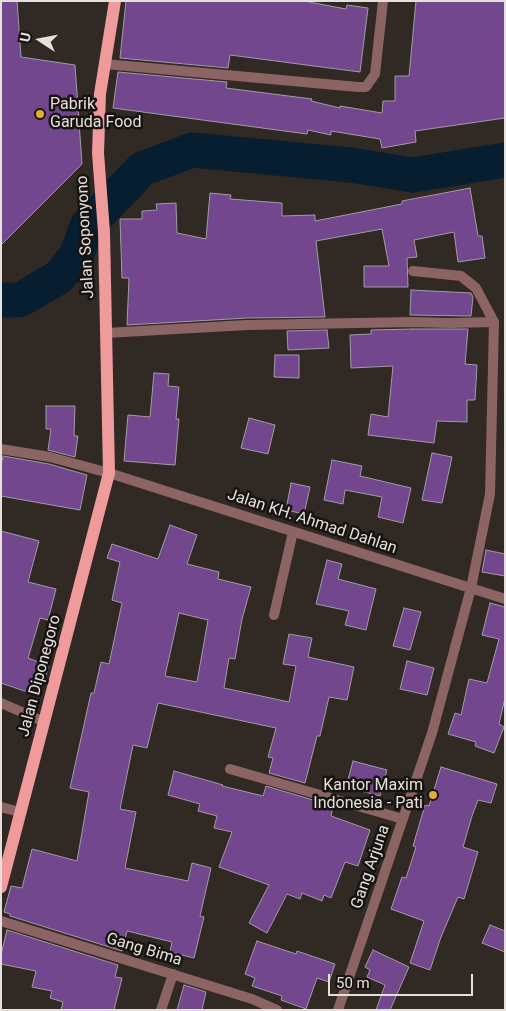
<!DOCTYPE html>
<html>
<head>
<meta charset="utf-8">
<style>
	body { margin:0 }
	#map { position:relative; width:506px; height:1011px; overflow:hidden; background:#312924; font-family:Roboto,sans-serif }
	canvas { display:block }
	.frame { position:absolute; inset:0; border:2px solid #e5e0dc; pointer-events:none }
	.north { position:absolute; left:15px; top:15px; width:50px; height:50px; -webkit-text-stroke:4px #161310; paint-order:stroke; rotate:281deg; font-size:14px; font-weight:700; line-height:20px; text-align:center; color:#e5e0dc }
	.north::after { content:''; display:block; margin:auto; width:18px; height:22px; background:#e5e0dc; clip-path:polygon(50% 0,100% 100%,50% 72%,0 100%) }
	.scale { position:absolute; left:328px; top:974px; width:145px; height:22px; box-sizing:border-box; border:2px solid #e5e0dc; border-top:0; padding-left:6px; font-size:15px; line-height:18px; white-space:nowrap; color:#e5e0dc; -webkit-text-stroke:4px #161310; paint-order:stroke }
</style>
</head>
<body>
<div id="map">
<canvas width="506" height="1011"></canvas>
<div class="frame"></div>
<div class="north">U</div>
<div class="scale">50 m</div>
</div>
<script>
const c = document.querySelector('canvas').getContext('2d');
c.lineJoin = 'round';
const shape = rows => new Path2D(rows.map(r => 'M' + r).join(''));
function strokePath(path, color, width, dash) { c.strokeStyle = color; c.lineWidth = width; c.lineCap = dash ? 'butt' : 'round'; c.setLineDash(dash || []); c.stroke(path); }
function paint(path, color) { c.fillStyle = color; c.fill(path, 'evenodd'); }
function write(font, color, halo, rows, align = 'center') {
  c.font = font + ' Roboto,sans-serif'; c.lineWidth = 5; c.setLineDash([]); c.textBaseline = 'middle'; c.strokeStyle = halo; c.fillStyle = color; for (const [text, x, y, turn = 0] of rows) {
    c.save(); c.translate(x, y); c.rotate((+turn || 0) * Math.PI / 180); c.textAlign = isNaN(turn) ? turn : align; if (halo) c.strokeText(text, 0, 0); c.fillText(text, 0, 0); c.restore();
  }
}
strokePath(shape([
	[1,300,20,300,59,277,76,256,87,226,142,169,192,150,350,165,413,175,505,160]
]), '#071d30', 35);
const building = shape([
	[1,1,17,1,21,57,75,65,82,164,1,245,1,1],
	[126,1,304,1,346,9,347,5,368,8,360,72,230,55,228,68,120,58,126,1],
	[416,1,505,1,505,118,415,131,416,142,382,148,380,139,331,131,331,135,308,130,307,134,113,108,118,72,227,82,226,88,312,99,311,101,340,108,340,106,382,113,383,101,395,101,395,76,409,76,416,1],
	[470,188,478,236,482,236,485,258,458,262,454,232,414,240,417,257,407,258,408,287,364,287,364,266,389,266,382,229,316,241,325,317,247,318,127,325,129,278,122,278,120,219,142,219,142,211,157,210,156,204,176,203,177,233,206,239,210,193,231,195,230,199,282,203,282,216,315,215,315,221,402,204,402,201,470,188],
	[411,290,471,293,473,297,471,316,410,315,411,290],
	[413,329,468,329,465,364,477,365,475,400,467,400,467,422,437,421,434,443,368,435,371,414,388,417,393,366,351,368,350,335,371,334,371,330,413,329],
	[327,330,329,348,288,350,287,331,327,330],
	[275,355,299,355,299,378,274,377,275,355],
	[154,373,169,374,168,386,179,387,176,419,179,419,175,465,124,461,128,415,150,417,154,373],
	[46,406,75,406,74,436,78,436,75,457,48,450,51,429,46,429,46,406],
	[249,418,275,425,268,454,241,448,249,418],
	[432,453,452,457,442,503,422,500,432,453],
	[3,456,49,464,87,475,80,510,1,496,1,467,3,456],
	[332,460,362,466,360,476,411,488,403,523,378,517,382,497,345,490,343,504,324,500,332,460],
	[291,483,310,487,304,514,286,510,291,483],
	[170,525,197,535,187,564,219,572,218,579,251,587,242,619,235,659,229,658,224,688,289,702,296,666,283,664,289,634,312,638,308,657,354,667,347,700,329,697,320,736,317,736,305,783,269,773,273,758,268,757,276,728,158,703,147,748,133,745,120,809,136,812,125,868,188,881,192,863,211,868,200,916,204,917,194,958,170,952,172,942,127,931,122,951,10,916,10,914,4,912,11,886,22,888,32,849,77,861,89,792,70,788,91,693,94,693,101,662,109,664,122,603,112,600,120,562,107,558,112,544,158,559,170,525],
	[179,613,208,620,197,682,165,676,179,613],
	[1,531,39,541,28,582,56,589,48,620,40,618,28,658,49,666,39,696,1,683,1,531],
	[486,550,505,554,505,576,482,572,486,550],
	[327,560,342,564,338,579,376,589,366,630,345,625,349,611,316,604,327,560],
	[490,603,505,607,505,698,499,724,504,727,494,753,475,746,476,742,448,734,455,713,461,715,469,679,487,683,499,639,482,635,490,603],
	[404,608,421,612,410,650,393,646,404,608],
	[407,661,434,668,427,695,400,689,407,661],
	[353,761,387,770,380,796,346,787,353,761],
	[441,767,497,784,491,803,478,800,472,816,463,847,478,852,464,899,458,897,441,937,430,970,410,963,424,921,391,909,402,877,406,878,416,847,413,846,425,805,429,806,441,767],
	[174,771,223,785,222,786,263,796,266,786,333,806,331,816,370,830,358,866,345,862,331,898,324,895,322,901,302,893,300,899,287,894,267,933,249,923,269,885,219,867,232,832,214,828,217,816,198,811,200,804,168,795,174,771],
	[490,925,505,931,505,952,482,943,490,925],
	[7,930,118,965,115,977,122,978,114,1010,61,1010,63,1002,50,998,52,991,32,987,36,971,1,964,1,955,7,930],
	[257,941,296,954,297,951,335,964,329,982,317,978,306,1009,281,1000,282,996,252,986,255,978,245,974,257,941],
	[373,950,409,967,390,1010,376,1010,385,985,367,977,370,970,365,967,373,950],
	[184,985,206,992,202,1010,177,1010,184,985]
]);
paint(building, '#72478d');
strokePath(building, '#a29ca6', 1);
strokePath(shape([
	[105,64,358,87,366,87,375,74,383,1],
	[1,703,45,722],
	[1,807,20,812]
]), '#8d6464', 10);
strokePath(shape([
	[413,271,461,276,476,288,494,322],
	[106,333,247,325,413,322,450,323,494,322,490,494,471,588,432,733,338,1010],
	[1,449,50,457,109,473],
	[274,615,293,532],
	[230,769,403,819],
	[1,921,252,999,277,1010],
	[161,1010,173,974]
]), '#8d6464', 10);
strokePath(shape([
	[109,473,505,599]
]), '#8d6464', 10);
strokePath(shape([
	[1,887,109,473,104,232,98,153,100,94,115,1]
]), '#ef9b9c', 12);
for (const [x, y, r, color] of [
	[40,114,5,"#e4ad35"],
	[433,795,5,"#e4ad35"]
]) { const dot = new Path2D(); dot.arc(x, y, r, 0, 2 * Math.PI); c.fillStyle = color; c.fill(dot); strokePath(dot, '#161310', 2); }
write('16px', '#e5e0dc', '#161310', [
	["Pabrik",50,105],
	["Garuda Food",50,123],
	["Kantor Maxim",423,786,"right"],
	["Indonesia - Pati",423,804,"right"]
], 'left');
write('16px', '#e5e0dc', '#161310', [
	["Jalan Soponyono",86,237,-93],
	["Jalan KH. Ahmad Dahlan",312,522,18],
	["Jalan Diponegoro",40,676,-75],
	["Gang Arjuna",371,867,-71],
	["Gang Bima",144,950,17]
]);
</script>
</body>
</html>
